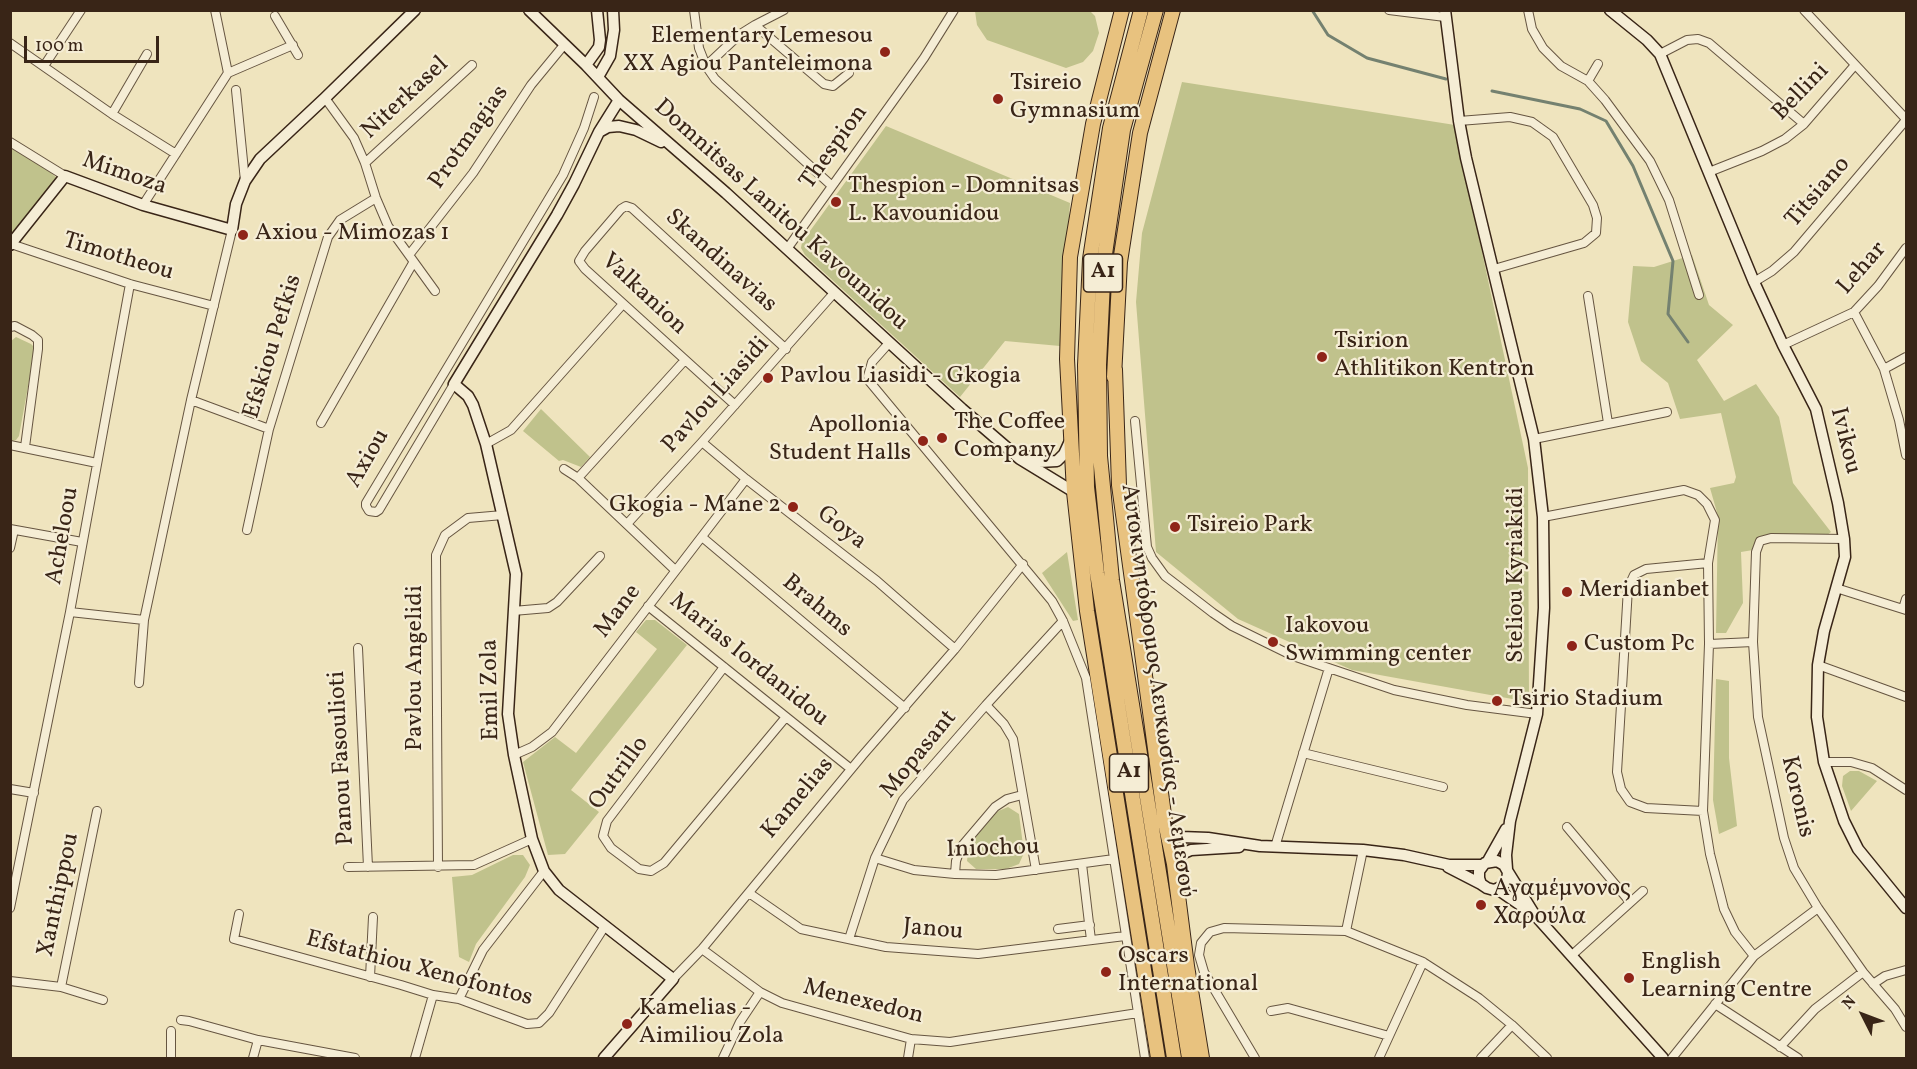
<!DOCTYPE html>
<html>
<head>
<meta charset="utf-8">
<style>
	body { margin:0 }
	#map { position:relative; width:1917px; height:1069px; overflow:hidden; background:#efe4be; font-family:Vollkorn,serif }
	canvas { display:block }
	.frame { position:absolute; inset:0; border:12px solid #392517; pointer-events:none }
	.north { position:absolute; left:1833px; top:985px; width:60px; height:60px; -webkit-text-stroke:4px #f5edd5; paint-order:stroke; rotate:312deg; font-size:16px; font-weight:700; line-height:24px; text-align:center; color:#392517 }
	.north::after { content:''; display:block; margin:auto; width:21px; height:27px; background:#392517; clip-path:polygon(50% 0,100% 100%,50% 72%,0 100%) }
	.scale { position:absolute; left:24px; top:36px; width:135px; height:27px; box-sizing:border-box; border:3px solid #392517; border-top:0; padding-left:8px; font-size:18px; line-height:21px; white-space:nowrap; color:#392517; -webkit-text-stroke:4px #f5edd5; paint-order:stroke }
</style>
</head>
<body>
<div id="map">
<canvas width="1917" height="1069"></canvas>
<div class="frame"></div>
<div class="north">N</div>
<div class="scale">100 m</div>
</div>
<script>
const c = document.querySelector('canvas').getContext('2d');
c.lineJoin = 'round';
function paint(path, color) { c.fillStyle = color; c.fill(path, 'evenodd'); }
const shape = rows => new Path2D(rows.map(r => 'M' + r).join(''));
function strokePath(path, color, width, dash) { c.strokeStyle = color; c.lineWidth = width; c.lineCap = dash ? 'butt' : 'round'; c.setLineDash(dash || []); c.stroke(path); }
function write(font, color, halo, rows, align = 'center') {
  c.font = font + ' Vollkorn,serif'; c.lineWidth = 4.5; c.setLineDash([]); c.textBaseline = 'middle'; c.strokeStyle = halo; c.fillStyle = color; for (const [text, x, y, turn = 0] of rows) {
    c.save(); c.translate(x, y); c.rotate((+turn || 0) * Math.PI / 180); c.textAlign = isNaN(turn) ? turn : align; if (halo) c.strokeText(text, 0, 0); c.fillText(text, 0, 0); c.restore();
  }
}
paint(shape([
	[975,11,1090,11,1095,16,1099,33,1093,51,1083,62,1066,68,987,40,977,25],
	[1182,82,1455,125,1528,468,1529,702,1352,670,1238,619,1156,552,1136,302,1142,233],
	[886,126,1070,203,1060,346,1005,341,960,397,805,255,801,248,802,242],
	[11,139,57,178,11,244],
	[1692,255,1709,305,1733,325,1697,360,1724,401,1756,384,1779,417,1793,483,1831,532,1826,536,1769,534,1753,550,1741,552,1743,603,1726,633,1716,633,1718,516,1710,488,1734,483,1736,477,1721,413,1680,419,1668,383,1641,361,1628,322,1633,266,1654,267],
	[16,337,31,344,35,348,19,436,16,440,11,441,11,341],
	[541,409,590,457,581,467,563,460,559,461,523,431],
	[1067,552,1078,620,1073,621,1042,573],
	[646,620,655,620,687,645,571,790,599,812,565,854,548,855,523,762,555,737,576,753,657,649,636,632],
	[1716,679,1729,681,1729,758,1737,826,1719,834,1713,800],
	[1850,771,1859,771,1877,781,1851,811,1842,786,1843,776],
	[1008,807,1019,814,1024,853,1019,864,1006,869,976,869,967,861,969,845,996,812],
	[513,855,523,855,530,865,525,877,476,944,469,962,459,957,452,877,472,875]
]), '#c0c28c');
strokePath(shape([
	[1312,10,1328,35,1367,58,1446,79],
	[1492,91,1580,109,1606,121,1633,166,1673,261,1668,314,1688,342]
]), '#748170', 3);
const street = shape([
	[215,10,228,73],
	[694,10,699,48,706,66,715,79,832,186],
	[1389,10,1445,17],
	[1528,10,1532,29,1543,48,1561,66,1588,81,1598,64],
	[1804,10,1906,119],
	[275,16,298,55],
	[755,25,824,84,833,86,849,73],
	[10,43,112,114,176,154],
	[1660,54,1687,40,1698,39,1709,43,1804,124],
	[44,66,81,10],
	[706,66,739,35,755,25,784,10],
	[228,73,293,45],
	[1588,81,1605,100,1650,161,1669,200,1699,295],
	[236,90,245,181],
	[325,98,354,138,365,163,376,198,388,226,435,291],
	[112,114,147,54],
	[1459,121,1510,117,1532,122,1553,137,1593,205,1597,218,1596,233,1584,243,1494,269],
	[10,142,65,176],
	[365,163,472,65],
	[1709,172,1762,151,1785,139,1804,124,1855,65],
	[143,205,228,73],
	[11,244,130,284,214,306],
	[787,249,924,58,954,10],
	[409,255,473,173,531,85,564,45],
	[1754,282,1772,271,1794,252,1906,120],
	[1588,296,1608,423],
	[1854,312,1884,369,1899,420,1906,455],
	[10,327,15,326,32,335,38,340,38,349,25,447],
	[889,343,872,362,868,376,869,381,1052,601,1063,621,1086,678,1145,1058],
	[1783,345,1854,312,1878,286,1906,248],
	[1884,369,1906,357],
	[454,384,379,510,376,512,369,511,366,506,366,503,563,175,584,128,594,97],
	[191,400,269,429],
	[735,405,585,269,579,261,585,251,621,209,626,206,632,208,786,349],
	[1135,421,1147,547,1152,558,1165,576,1213,613,1232,626,1293,656,1394,690,1467,705,1537,714],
	[321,423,413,263],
	[1534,439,1667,412],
	[702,442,746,479,877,581,955,649],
	[486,444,511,430,623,304],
	[10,445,97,463],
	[564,469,578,478,675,570],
	[578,478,685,360],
	[1543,517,1684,490,1698,495,1707,504,1715,520,1708,563,1709,644,1703,811,1710,854,1724,909,1735,932,1754,956],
	[627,524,702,442,834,293],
	[10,529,82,542],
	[247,530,269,429,328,237,340,220,376,198],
	[702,537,905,708],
	[1844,539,1771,538,1760,541,1756,552,1753,642,1758,717,1784,838,1794,868,1818,908,1863,972,1895,1009,1906,1027],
	[10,548,14,530],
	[1836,588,1906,610],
	[648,606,851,769],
	[1903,609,1906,599],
	[513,611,548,608,557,602,600,556],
	[70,612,144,620],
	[1709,644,1753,642],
	[358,648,368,867],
	[1818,665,1906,697],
	[724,667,607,821,603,836,611,848,639,869,651,871,664,863,786,717],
	[139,683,144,620,191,400,232,230],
	[986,705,1004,724,1013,739,1036,870],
	[1303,753,1443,787],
	[514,755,532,747,552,732,746,479],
	[1824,762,1851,762,1872,768,1906,790],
	[10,789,34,793],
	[1703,811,1646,808,1630,802,1621,789,1617,772,1628,588,1634,575,1646,569,1708,563],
	[1567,827,1630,902],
	[1275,847,1329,668],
	[875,858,914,870,955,874,996,875,1114,859],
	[1082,864,1091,940],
	[348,867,474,865,532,839],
	[438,867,436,555,445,535,468,518,503,515],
	[955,874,956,861,961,847,995,807,1007,799,1022,795],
	[749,893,801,929,886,947,978,954,1125,936],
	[10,908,70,612,130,284],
	[239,914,234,939,401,985,433,995,459,999,527,1024,539,1023,549,1013,605,926],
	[1058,929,1090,925],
	[1346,931,1363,850],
	[849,939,875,858,903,800,986,705,1063,621],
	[702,949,760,992,782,1003,911,1039,950,1042,1138,1013],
	[1571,956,1643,891],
	[370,977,373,917],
	[673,979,702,949,862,756,955,649,1023,564],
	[10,981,61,987,103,1000],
	[1873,984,1885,976,1906,970],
	[61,987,97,811],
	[459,999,483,950,544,871],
	[1715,1004,1798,1058],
	[1271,1011,1288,1008,1389,1036],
	[181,1020,189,1021,258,1040,355,1058],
	[1780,1047,1815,1009,1863,972],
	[171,1058,171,1031],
	[253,1058,258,1040],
	[415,1058,433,995],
	[723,1058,740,1022,760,992],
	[908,1058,911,1039],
	[1255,1058,1204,972,1199,955,1201,943,1210,932,1224,928,1346,931,1423,962,1479,998,1512,1025,1547,1058],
	[1379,1058,1423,962],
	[1481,1058,1512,1025],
	[1672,1058,1754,956,1818,908]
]);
const secondary = shape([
	[529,10,586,65,619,100,726,193,962,409,1020,459,1074,492],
	[1445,10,1459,121,1466,158,1534,439,1543,517,1544,608,1537,714,1510,821,1506,855,1507,869],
	[1610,10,1647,40,1660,54,1754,282,1783,345,1816,409,1838,503,1844,539,1845,557,1824,631,1818,665,1817,717,1824,762,1844,821,1858,849,1906,908],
	[586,65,599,47,600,40,597,10],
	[598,77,610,56,614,30,613,10],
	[599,132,608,127,619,126,636,130,661,142],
	[10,245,65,176,143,205,232,230,236,204,245,181,260,159,325,98,415,10],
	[1027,456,1039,462,1057,461,1064,454,1070,441],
	[1167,824,1174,834,1181,837,1208,838,1260,846,1363,850,1404,855,1449,865,1482,865],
	[1488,861,1506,829],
	[1174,864,1184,853,1191,850,1239,847],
	[1448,867,1481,884,1487,888,1494,890,1501,887,1507,881,1508,872,1504,865,1497,861,1485,863,1479,871,1479,878,1481,884],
	[1508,872,1534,914,1663,1058],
	[1497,889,1529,911],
	[604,1058,673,979,559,890,544,871,532,839,514,755,508,714,516,574,486,444,473,405,468,396,454,384,557,215,574,184,599,132,619,100]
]);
const highway = shape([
	[1122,10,1093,124,1070,257,1067,359,1074,492,1087,611,1158,1058],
	[1141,10,1110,128,1090,259,1085,365,1087,487,1097,573,1174,1058],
	[1156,10,1123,130,1104,261,1099,365,1100,456,1112,580,1189,1058],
	[1115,369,1119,485,1165,822,1174,864,1187,966,1202,1058],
	[1114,377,1120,262,1140,133,1173,10]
]);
strokePath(street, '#665541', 10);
strokePath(secondary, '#392517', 13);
strokePath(highway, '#392517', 16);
strokePath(street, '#f5edd5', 8);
strokePath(secondary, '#f5edd5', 10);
strokePath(highway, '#e8c27f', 14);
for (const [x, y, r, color] of [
	[885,52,6,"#8f2418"],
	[998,99,6,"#8f2418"],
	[836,202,6,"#8f2418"],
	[243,235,6,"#8f2418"],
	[1322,357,6,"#8f2418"],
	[768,378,6,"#8f2418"],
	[942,438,6,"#8f2418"],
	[923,441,6,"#8f2418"],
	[793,507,6,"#8f2418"],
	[1175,527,6,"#8f2418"],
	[1567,592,6,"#8f2418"],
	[1273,642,6,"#8f2418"],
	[1572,646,6,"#8f2418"],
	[1497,701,6,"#8f2418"],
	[1481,905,6,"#8f2418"],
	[1106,972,6,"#8f2418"],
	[1629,978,6,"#8f2418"],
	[627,1024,6,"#8f2418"]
]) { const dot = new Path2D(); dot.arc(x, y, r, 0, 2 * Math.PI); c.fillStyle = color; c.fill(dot); strokePath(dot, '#f5edd5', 2); }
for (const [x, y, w] of [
	[1103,273,39],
	[1129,773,39]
]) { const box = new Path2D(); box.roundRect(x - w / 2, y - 19, w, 38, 4.5); c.fillStyle = '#f5edd5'; c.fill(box); strokePath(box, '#392517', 1.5); }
write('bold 22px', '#392517', null, [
	["A1",1103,273],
	["A1",1129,773]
]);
write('24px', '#392517', '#f5edd5', [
	["Elementary Lemesou",873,38,"right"],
	["XX Agiou Panteleimona",873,66,"right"],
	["Tsireio",1010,85],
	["Gymnasium",1010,113],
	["Thespion - Domnitsas",848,188],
	["L. Kavounidou",848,216],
	["Axiou - Mimozas 1",255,235],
	["Tsirion",1334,343],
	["Athlitikon Kentron",1334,371],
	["Pavlou Liasidi - Gkogia",780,378],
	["The Coffee",954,424],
	["Company",954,452],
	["Apollonia",911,427,"right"],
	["Student Halls",911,455,"right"],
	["Gkogia - Mane 2",781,507,"right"],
	["Tsireio Park",1187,527],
	["Meridianbet",1579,592],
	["Iakovou",1285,628],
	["Swimming center",1285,656],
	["Custom Pc",1584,646],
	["Tsirio Stadium",1509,701],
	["Αγαμέμνονος",1493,891],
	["Χαρούλα",1493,919],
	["Oscars",1118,958],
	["International",1118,986],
	["English",1641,964],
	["Learning Centre",1641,992],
	["Kamelias -",639,1010],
	["Aimiliou Zola",639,1038]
], 'left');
write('24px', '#392517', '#f5edd5', [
	["Bellini",1802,93,-46],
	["Niterkasel",406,99,-43],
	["Protmagias",470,138,-55],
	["Thespion",835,148,-54],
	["Mimoza",124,175,19],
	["Titsiano",1819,193,-49],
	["Domnitsas Lanitou Kavounidou",780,216,42],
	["Timotheou",118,258,17],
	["Skandinavias",720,262,42],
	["Lehar",1863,269,-49],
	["Valkanion",643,295,43],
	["Efskiou Pefkis",274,347,-73],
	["Pavlou Liasidi",717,396,-48],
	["Ivikou",1844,441,76],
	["Axiou",369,459,-60],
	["Goya",841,529,38],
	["Acheloou",64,536,-80],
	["Steliou Kyriakidi",1518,575,-90],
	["Brahms",816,607,40],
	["Mane",619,612,-53],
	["Marias Iordanidou",748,661,39],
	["Pavlou Angelidi",417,668,-90],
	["Emil Zola",492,690,-91],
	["Αυτοκινητόδρομος Λευκωσίας - Λεμεσού",1156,691,82],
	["Mopasant",920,755,-51],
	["Panou Fasoulioti",343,758,-93],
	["Outrillo",620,774,-54],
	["Koronis",1796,797,77],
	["Kamelias",799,799,-50],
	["Iniochou",993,850,-2],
	["Xanthippou",60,895,-78],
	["Janou",933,931,5],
	["Efstathiou Xenofontos",419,970,15],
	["Menexedon",863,1003,14]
]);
</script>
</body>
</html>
